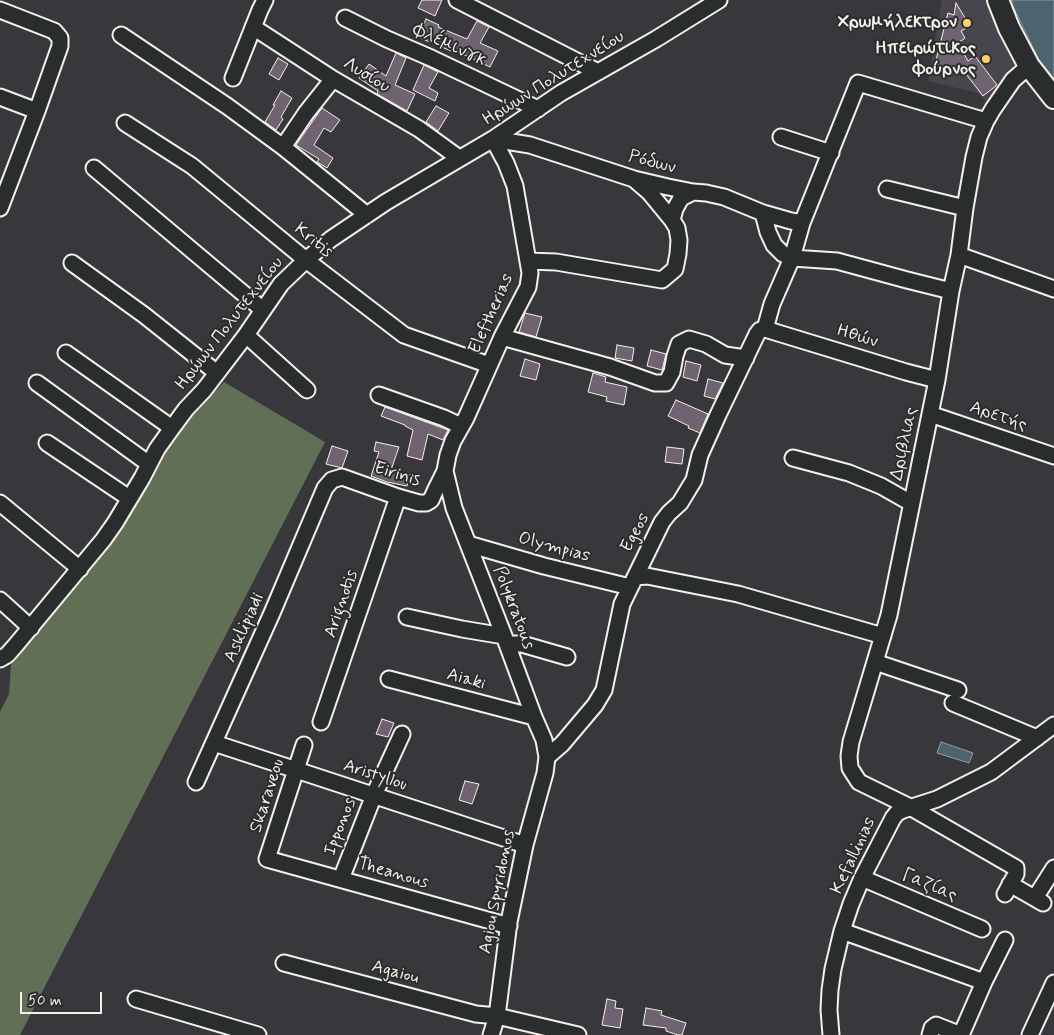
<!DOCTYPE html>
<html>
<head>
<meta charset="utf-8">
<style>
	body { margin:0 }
	#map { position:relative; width:1054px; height:1035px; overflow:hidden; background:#38383c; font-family:Mynerve,sans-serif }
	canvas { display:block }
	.scale { position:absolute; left:20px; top:992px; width:82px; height:22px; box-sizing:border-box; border:2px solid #f4f1e8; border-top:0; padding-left:6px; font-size:15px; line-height:18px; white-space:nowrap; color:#f4f1e8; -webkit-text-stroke:4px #2a2d2e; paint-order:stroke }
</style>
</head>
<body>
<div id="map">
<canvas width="1054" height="1035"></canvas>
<div class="scale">50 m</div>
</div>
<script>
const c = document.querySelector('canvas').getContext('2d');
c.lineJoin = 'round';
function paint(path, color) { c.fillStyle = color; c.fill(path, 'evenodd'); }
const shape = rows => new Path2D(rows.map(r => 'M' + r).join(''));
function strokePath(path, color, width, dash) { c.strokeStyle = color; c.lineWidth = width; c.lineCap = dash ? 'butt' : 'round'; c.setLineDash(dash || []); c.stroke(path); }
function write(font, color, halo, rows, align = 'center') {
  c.font = font + ' Mynerve,sans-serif'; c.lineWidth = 4; c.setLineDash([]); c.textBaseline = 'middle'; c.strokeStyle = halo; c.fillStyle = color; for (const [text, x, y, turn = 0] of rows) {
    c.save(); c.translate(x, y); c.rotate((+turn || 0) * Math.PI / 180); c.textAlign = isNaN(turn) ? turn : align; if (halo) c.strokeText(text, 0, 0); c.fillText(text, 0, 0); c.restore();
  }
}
paint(shape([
	[942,0,993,0,1020,66,989,105,978,93,928,81]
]), '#48454c');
paint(shape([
	[224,382,325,442,20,1035,0,1035,0,712,9,694,11,665,183,426]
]), '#616f57');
const water = shape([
	[1012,0,1054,0,1054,78,1039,60,1012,4,1012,0],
	[941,742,973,753,969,763,937,753,941,742]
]);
paint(water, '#4d6370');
strokePath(water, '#909ca0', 1);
const building = shape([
	[422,0,442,0,435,16,418,8,422,0],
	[956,3,970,26,961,31,965,38,958,43,968,61,975,56,997,85,983,96,959,65,953,69,935,64,948,13,954,15,956,3],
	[426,19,439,25,438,27,467,39,477,21,489,27,480,43,498,51,490,67,456,51,456,53,418,37,426,19],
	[396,53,406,58,395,85,415,94,407,111,377,94,378,91,359,78,369,64,386,76,396,53],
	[278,58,288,64,279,80,269,74,278,58],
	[424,65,438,72,429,88,438,93,435,101,413,90,424,65],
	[281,91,292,98,281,117,283,119,276,130,265,122,275,105,273,105,281,91],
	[436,106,449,113,438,131,426,122,436,106],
	[322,108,340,120,331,132,324,128,314,145,333,158,327,168,317,162,319,159,296,145,322,108],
	[525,313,542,317,536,337,519,332,525,313],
	[617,345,634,348,632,361,615,358,617,345],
	[651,350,666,354,662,370,647,366,651,350],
	[525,359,540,364,536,380,520,376,525,359],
	[686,361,701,365,697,381,683,377,686,361],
	[593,373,606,377,605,382,627,387,624,405,606,401,607,397,588,392,593,373],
	[708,379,723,383,715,399,704,396,708,379],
	[676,400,708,414,700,433,688,428,689,426,668,416,676,400],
	[385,407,448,430,443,440,428,434,422,460,407,456,413,430,405,426,405,425,381,416,385,407],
	[376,442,399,447,391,470,410,475,407,486,387,482,371,476,379,452,374,451,376,442],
	[332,446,348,451,342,468,326,464,332,446],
	[667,447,684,449,682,464,665,462,667,447],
	[382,719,394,723,388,737,376,734,382,719],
	[465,781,479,784,472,804,459,800,465,781],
	[607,999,616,1001,615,1008,623,1009,620,1028,602,1025,607,999],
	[646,1008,662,1011,661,1015,686,1023,682,1035,678,1035,666,1031,666,1028,643,1025,646,1008]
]);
paint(building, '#6f6372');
strokePath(building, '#f4f1e8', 1);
const minor = shape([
	[457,0,598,72],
	[0,10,54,31,60,38,60,46,37,111,0,97],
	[345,18,387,39,431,58,538,109],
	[253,27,333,79,419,129,459,158],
	[121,35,227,106,283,147,367,215],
	[233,78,260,10,265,0],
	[125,123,192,166,306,260,404,335,489,365],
	[781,137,831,153],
	[493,139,530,145,634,179,668,187,693,192,706,193,724,197,763,213,791,221,802,223],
	[283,147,306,113,333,79],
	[94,168,263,310],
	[887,189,965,208],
	[0,208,37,111],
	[763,213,768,232,774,245,783,254,792,258,837,261,907,280,951,291],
	[672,220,675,209,681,198,693,192],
	[959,255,1054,289],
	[528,261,556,262,662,280,675,269,678,254,679,240,677,228,672,220,649,192,635,180],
	[72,263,144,315,217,373],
	[765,329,772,304,792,258,802,223,858,83,986,121],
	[765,329,906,372,937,380],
	[246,335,307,390],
	[502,337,610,367,655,383,666,383,672,372,675,356,679,344,689,339,706,344,725,355,746,358],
	[66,353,172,428],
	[37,383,149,464],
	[379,395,444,418,461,426],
	[930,414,1054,456],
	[47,443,129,498],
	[793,458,849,473,881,486,911,503],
	[445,471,454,508,504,636,534,717,544,740,547,757,545,773,525,845,509,922,497,1016,491,1035],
	[0,503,80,569],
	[468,544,544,566,630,587],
	[635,577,647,576,738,594,883,636],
	[0,600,31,628],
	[407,617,462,629,504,636],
	[507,644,522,644,567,657],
	[0,659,7,655,15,646,103,540,115,523,142,478,157,449,172,428,186,409,204,390,246,335,281,284,306,260,331,239,386,202,493,139,561,93,656,39,719,0],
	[875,662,958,690],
	[389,679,534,717],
	[953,703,1037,738],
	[321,722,398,497],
	[214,743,525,845],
	[304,745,267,859,509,926],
	[547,757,562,744,595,705,604,690,622,604,662,522,669,513,680,503,694,480,700,455,718,415,757,334,760,330,765,329],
	[196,782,272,613,325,488,332,480,342,477,398,497,419,503,426,503,431,500,436,489,445,471,448,455,453,441,466,418,502,337,528,287,530,273,515,186,506,163,493,139],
	[862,878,982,929],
	[341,879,374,795,402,734],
	[1010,884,1043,903],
	[1005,894,1016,874,1016,868,910,807,859,782,850,768,849,756,851,742,889,615,937,380,951,291,959,255,965,208,974,157,979,137,986,121,993,109,1013,80,1029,66],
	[1035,898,1054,868],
	[842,931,984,982],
	[284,963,476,1014,497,1016,578,1035],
	[136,999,258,1035],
	[831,1035,829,1010,830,990,833,969,842,931,851,904,862,878,893,818,897,813,903,810,937,799,991,772,1054,725],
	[930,1035,932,1028,936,1025,961,1035],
	[961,1035,984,982,1005,940],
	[1030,1035,1054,983]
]);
const major = shape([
	[998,0,1009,28,1029,66,1054,98]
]);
strokePath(minor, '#f4f1e8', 19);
strokePath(major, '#f4f1e8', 24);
strokePath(minor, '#2a2d2e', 15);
strokePath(major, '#2a2d2e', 20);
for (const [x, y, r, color] of [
	[967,23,5,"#ffd166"],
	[986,59,5,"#ffd166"]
]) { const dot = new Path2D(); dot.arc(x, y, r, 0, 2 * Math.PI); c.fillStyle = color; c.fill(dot); strokePath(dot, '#2a2d2e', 2); }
write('bold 18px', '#f4f1e8', '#2a2d2e', [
	["Χρωμήλεκτρον",957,23],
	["Ηπειρώτικος",976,49],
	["Φούρνος",976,70]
], 'right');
write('18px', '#f4f1e8', '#2a2d2e', [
	["Φλέμινγκ",449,46,25],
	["Λυσίου",366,76,31],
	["Ηρώων Πολυτεχνείου",554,79,-32],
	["Ρόδων",652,163,15],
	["Kritis",313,241,39],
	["Eleftherias",492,314,-66],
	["Ηρώων Πολυτεχνείου",230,324,-52],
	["Ηθών",857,337,17],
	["Αρετής",998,417,19],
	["Δριβλιας",905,444,-78],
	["Eirinis",397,475,17],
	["Egeos",636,533,-62],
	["Olympias",554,548,15],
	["Arignotis",342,604,-71],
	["Polykratous",513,608,69],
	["Asklipiadi",245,628,-66],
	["Aiaki",466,680,15],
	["Aristyllou",375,776,18],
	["Skaraveou",268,796,-72],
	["Ipponos",341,827,-69],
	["Kefallinias",854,856,-65],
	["Theanous",393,874,16],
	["Γαζίας",929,886,23],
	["Agiou Spyridonos",498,892,-79],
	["Αgaiou",395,973,15]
]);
</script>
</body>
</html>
